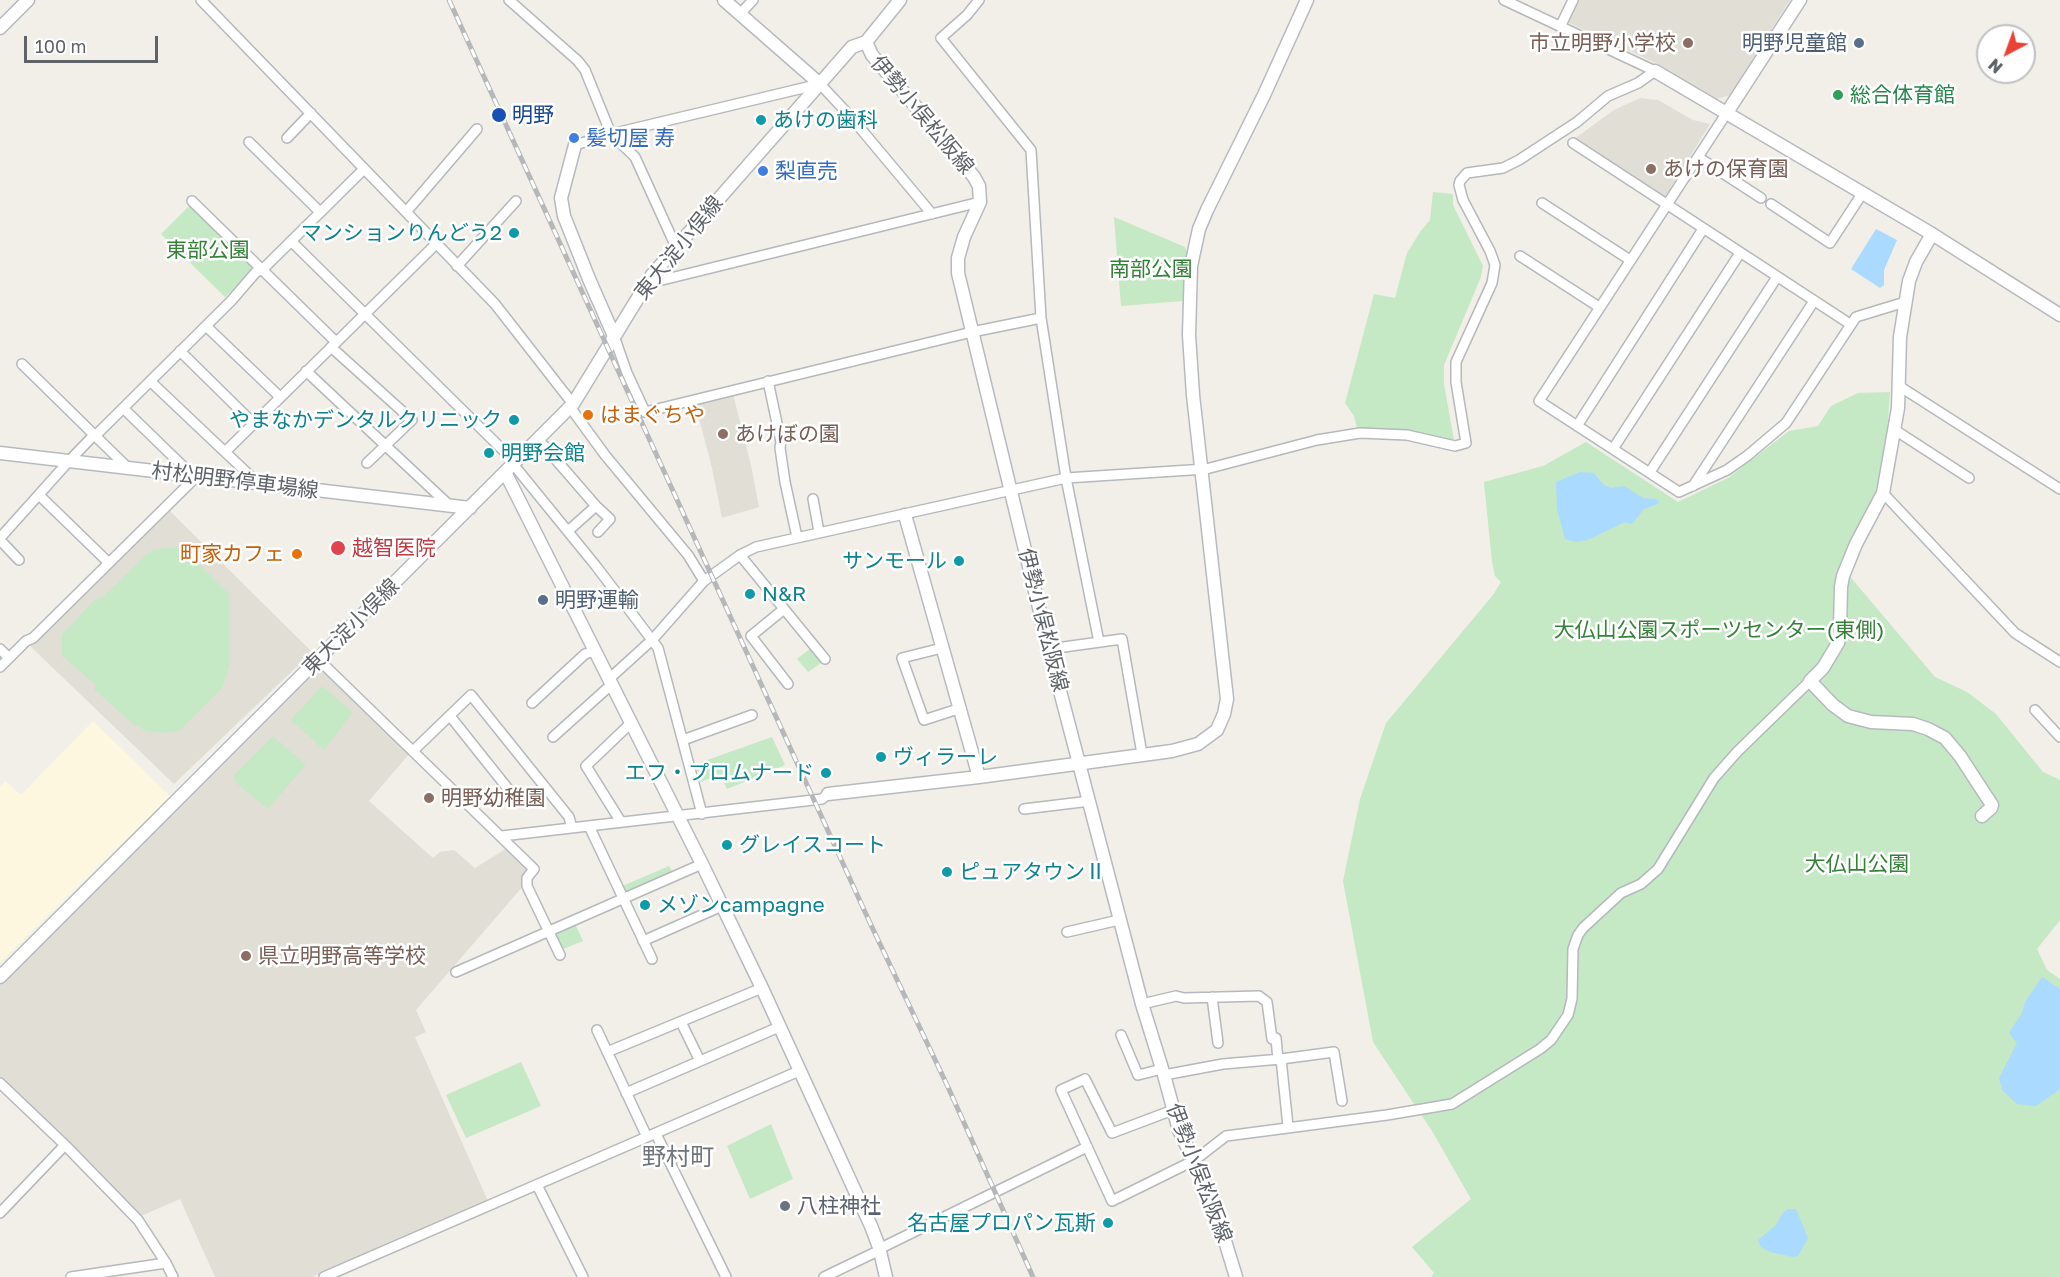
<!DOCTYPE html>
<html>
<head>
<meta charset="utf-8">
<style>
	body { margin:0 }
	#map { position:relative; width:2060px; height:1277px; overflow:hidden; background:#f1efe8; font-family:"Golos Text",sans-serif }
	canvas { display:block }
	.north { position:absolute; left:1976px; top:24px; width:60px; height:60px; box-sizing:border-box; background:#fff; border:2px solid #bfc1c3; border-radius:50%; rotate:221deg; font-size:16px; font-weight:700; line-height:24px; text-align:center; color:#5f6368 }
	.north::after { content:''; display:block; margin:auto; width:21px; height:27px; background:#ea4335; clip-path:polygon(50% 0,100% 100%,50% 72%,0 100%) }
	.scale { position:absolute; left:24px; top:36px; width:134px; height:27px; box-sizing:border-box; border:3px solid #5f6368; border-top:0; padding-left:8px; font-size:18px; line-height:21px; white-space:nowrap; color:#5f6368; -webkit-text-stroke:4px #fff; paint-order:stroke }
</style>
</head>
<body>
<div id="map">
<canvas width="2060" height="1277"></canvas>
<div class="north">N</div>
<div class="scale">100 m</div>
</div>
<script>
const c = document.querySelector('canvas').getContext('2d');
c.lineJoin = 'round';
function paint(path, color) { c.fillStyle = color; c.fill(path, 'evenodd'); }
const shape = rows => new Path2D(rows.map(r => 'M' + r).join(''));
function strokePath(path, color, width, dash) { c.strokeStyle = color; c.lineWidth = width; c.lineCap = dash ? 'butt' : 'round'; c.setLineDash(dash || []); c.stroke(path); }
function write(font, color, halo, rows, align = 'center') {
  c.font = font + ' "Golos Text","Noto Sans JP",sans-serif'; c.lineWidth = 5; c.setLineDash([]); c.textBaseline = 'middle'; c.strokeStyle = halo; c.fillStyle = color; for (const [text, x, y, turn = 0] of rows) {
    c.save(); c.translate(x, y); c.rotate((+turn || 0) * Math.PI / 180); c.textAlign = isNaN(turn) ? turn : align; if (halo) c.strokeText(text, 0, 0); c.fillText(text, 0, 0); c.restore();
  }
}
paint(shape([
	[93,721,170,796,0,963,0,787,5,781,21,795]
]), '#fef7e0');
paint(shape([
	[1577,0,1790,0,1730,95,1717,99,1660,65,1567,22],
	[1640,98,1658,100,1693,120,1710,124,1664,199,1574,139,1614,110],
	[733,394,751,465,759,507,722,518,712,468,695,403],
	[170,511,312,652,174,784,29,645],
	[319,666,410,753,369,801,433,858,440,852,454,850,475,868,507,848,529,870,524,885,416,1010,426,1032,415,1037,488,1201,312,1277,215,1277,180,1199,141,1216,92,1164,0,1077,0,985]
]), '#e1ded6');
paint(shape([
	[1433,192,1453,194,1453,205,1483,266,1481,277,1444,365,1444,384,1454,440,1409,430,1404,432,1357,428,1354,416,1345,403,1374,294,1395,298,1407,253,1420,232,1430,220],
	[191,204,254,266,253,270,225,297,161,234],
	[1114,217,1185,247,1187,252,1183,301,1121,306],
	[1890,392,1887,433,1876,491,1850,543,1841,566,1935,677,1967,692,1996,714,2043,772,2060,780,2060,920,2037,949,2047,970,2060,979,2060,1277,1431,1277,1434,1273,1412,1247,1471,1199,1432,1131,1373,1042,1343,881,1360,799,1386,723,1493,595,1501,582,1495,576,1492,562,1484,482,1543,466,1586,442,1678,502,1728,478,1789,431,1818,426,1831,406,1858,393],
	[167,548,183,548,229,594,229,667,222,688,179,731,161,733,147,731,133,724,94,689,96,685,62,656,62,635,96,598,98,600,102,598,147,554,154,550],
	[812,647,824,661,808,672,797,659],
	[322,686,353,713,324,750,291,720],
	[273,736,306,765,268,809,235,782,234,775],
	[772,737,785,765,727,789,720,775,700,782,696,764],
	[669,866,673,873,623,895,620,887],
	[574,922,583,941,561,950,552,932],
	[521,1062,541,1106,466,1138,446,1095],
	[771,1124,793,1179,750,1199,727,1146]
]), '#c5e8c5');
paint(shape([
	[1876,229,1897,240,1884,270,1884,285,1880,288,1851,269],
	[1580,472,1594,473,1604,485,1611,488,1624,486,1643,498,1656,499,1660,503,1644,509,1632,524,1625,522,1588,540,1576,542,1565,539,1557,509,1556,482],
	[2042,977,2060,989,2060,1089,2036,1106,2017,1104,2002,1090,1999,1078,2017,1043,2009,1033,2022,1013,2025,1002],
	[1788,1209,1796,1209,1808,1238,1798,1256,1793,1257,1770,1252,1761,1247,1758,1240,1775,1226,1783,1213]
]), '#aadaff');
const street = shape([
	[201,0,495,304,573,404],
	[509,0,578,61,585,70,611,134,635,157,676,247],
	[979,0,967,15,941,38,1031,150,1041,318,1066,478,1099,642],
	[740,14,753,0],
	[1561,25,1573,0],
	[1726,114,1539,401,1679,492,1727,470,1747,456,1786,423,1856,317,1905,302],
	[287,138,311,113],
	[249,142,320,212],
	[1573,143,1850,324],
	[575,145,611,134,820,84,850,116,932,214],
	[1698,157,1761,198],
	[192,201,336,342],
	[1542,203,1630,260],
	[1771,204,1830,243,1862,194],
	[406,212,477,129],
	[291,241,515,462],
	[1520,256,1599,307],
	[457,266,516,201],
	[646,284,980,202],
	[206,326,280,397],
	[614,336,627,373,645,412,972,332,1041,318],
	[331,347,412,420,367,463],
	[180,351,253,423],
	[22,364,128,468],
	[306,371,450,506],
	[150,381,225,452],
	[768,381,781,442,780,448,785,482,797,537],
	[1899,386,2060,489],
	[570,407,605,455,688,555,704,581],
	[123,408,192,475],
	[1577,426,1703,229],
	[1895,430,1969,478],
	[95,436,231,301,256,272,262,270,364,169],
	[538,439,596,506,568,531],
	[1613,449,1740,253],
	[513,464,596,566,658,648,702,814],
	[1650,472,1777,277],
	[259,484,225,452,436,244],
	[1693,486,1814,301],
	[1883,493,2015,633,2060,662],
	[39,495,109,563],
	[813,499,819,532],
	[596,506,610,519,598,532],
	[0,538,69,461,94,435],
	[0,540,19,560],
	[740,555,825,659],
	[784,609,751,636,788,684],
	[942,648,902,658,924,720,961,708],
	[0,649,9,658],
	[1049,649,1122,639,1142,754],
	[318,659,534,869,527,878,527,886,560,955],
	[0,667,26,641,33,638,196,477],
	[609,679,653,639,704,581,740,555,756,547,1066,478,1206,469,1317,440,1360,433,1407,435,1455,446,1466,443,1456,382,1456,362,1492,283,1495,265,1490,251,1463,200,1459,185,1460,181,1467,173,1503,168,1519,160,1577,122,1608,96,1638,83,1655,71,1504,0],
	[532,703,585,654,595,651],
	[2035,710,2060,737],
	[450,716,513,795],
	[553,737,612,684],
	[683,740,752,715],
	[413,751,471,695,569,817,572,828],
	[1024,809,1090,801],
	[621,822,586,766,631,723],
	[589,826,652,959],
	[502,836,822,799,828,794],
	[1067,932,1119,920],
	[643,941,722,906],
	[456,972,702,864],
	[1212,997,1218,1043],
	[1142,1004,1176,996,1184,998,1259,996,1267,1002,1272,1039,1276,1038,1278,1060],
	[681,1022,700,1061],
	[597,1030,647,1137],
	[1121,1035,1138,1075,1162,1069],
	[607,1052,762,988],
	[1164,1075,1223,1064,1281,1059],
	[0,1083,65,1145,138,1220,166,1263,173,1277],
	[626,1093,779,1027],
	[1173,1110,1112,1133,1085,1079,1061,1090,1112,1201,1195,1160,1226,1136,1387,1115,1452,1104,1540,1049,1551,1040,1568,1015,1572,999,1573,949,1578,935,1583,928,1621,893,1641,884,1658,869,1714,778,1737,752,1810,681],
	[1288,1126,1281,1059,1334,1052,1342,1101],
	[656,1134,726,1277],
	[537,1185,583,1277],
	[0,1213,65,1145],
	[879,1247,885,1246,1087,1147],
	[71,1277,166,1263],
	[324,1277,799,1071],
	[824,1277,880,1250]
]);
const secondary = shape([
	[724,0,820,84],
	[0,28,28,0],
	[866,42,872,55,945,141,974,177,979,186,980,202,964,237,958,258,958,273,1049,649,1142,1004,1164,1075,1179,1130,1212,1198,1236,1277],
	[866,42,900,0],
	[1655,71,1932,234,2060,315],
	[1726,114,1800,0],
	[575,145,561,198,564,216,589,279,614,336],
	[1932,234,1916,262,1909,281,1900,337,1898,408,1883,493,1856,544,1843,576,1841,587,1840,629,1838,643,1823,668,1810,681,1833,705,1848,716,1871,722,1913,724,1928,729,1945,738,1960,756,1992,805,1991,808,1982,816],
	[0,453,470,508],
	[505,472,702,864,762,988,871,1226,879,1247,886,1277],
	[905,515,979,777],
	[828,794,979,777,1172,751,1198,744,1217,730,1224,714,1227,699,1193,395,1189,335,1191,266,1199,229,1207,210,1264,95,1307,0],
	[0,977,573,404,652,275,852,47,866,42]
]);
strokePath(street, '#b5b8bc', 12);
strokePath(secondary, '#b6babf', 15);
strokePath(street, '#fff', 9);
strokePath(secondary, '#fff', 12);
const rail = shape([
	[449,0,871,925,948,1087,1033,1277]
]);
strokePath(rail, '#b6b7b8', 5);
strokePath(rail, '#fff', 3, [9]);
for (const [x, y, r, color] of [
	[1688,43,6,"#8d6e63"],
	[1859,43,6,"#5c6f8a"],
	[1838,95,6,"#2e9e5b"],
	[499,115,8,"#1a4fb4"],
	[761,120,6,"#0f9aa8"],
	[574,138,6,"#3f7fe0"],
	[1651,169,6,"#8d6e63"],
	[763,171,6,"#3f7fe0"],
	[514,233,6,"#0f9aa8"],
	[588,415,6,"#e8710a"],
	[514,420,6,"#0f9aa8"],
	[723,434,6,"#8d6e63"],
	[489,453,6,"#0f9aa8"],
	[338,548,8,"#e0444e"],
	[297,554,6,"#e8710a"],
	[959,561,6,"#0f9aa8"],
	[750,594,6,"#0f9aa8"],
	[543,600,6,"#5c6f8a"],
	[881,757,6,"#0f9aa8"],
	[826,773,6,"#0f9aa8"],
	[429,798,6,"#8d6e63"],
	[727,845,6,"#0f9aa8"],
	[947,872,6,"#0f9aa8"],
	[645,905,6,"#0f9aa8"],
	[246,956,6,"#8d6e63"],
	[785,1206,6,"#6b7280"],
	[1108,1223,6,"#0f9aa8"]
]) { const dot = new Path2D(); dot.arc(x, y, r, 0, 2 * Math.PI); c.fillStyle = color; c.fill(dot); strokePath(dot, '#fff', 2); }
write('21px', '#785e54', '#fff', [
	["市立明野小学校",1676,43,"right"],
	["あけの保育園",1663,169],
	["あけぼの園",735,434],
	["明野幼稚園",441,798],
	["県立明野高等学校",258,956]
], 'left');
write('21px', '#4e5e75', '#fff', [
	["明野児童館",1847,43],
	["明野運輸",555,600,"left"]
], 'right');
write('21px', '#27864d', '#fff', [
	["総合体育館",1850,95]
], 'left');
write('21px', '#164399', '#fff', [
	["明野",512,115]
], 'left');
write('21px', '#5f6368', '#fff', [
	["伊勢小俣松阪線",922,115,50],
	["東大淀小俣線",679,248,-51],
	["村松明野停車場線",235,481,7],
	["伊勢小俣松阪線",1043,620,76],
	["東大淀小俣線",351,627,-45],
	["伊勢小俣松阪線",1199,1173,69]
]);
write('21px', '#0d838f', '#fff', [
	["あけの歯科",773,120],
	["マンションりんどう2",502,233,"right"],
	["やまなかデンタルクリニック",502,420,"right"],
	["明野会館",501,453],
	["サンモール",947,561,"right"],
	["N&R",762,594],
	["ヴィラーレ",893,757],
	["エフ・プロムナード",814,773,"right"],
	["グレイスコート",739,845],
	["ピュアタウンⅡ",959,872],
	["メゾンcampagne",657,905],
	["名古屋プロパン瓦斯",1096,1223,"right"]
], 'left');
write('21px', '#366cbe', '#fff', [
	["髪切屋 寿",586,138],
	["梨直売",775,171]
], 'left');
write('21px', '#348238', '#fff', [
	["東部公園",208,250],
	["南部公園",1151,269],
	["大仏山公園スポーツセンター(東側)",1719,630],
	["大仏山公園",1857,864]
]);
write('21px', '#c56008', '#fff', [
	["はまぐちや",600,415],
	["町家カフェ",285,554,"right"]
], 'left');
write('21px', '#be3a42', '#fff', [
	["越智医院",352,548]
], 'left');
write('21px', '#5b616d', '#fff', [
	["八柱神社",797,1206]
], 'left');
write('24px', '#70757a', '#fff', [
	["野村町",678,1157]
]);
</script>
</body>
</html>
